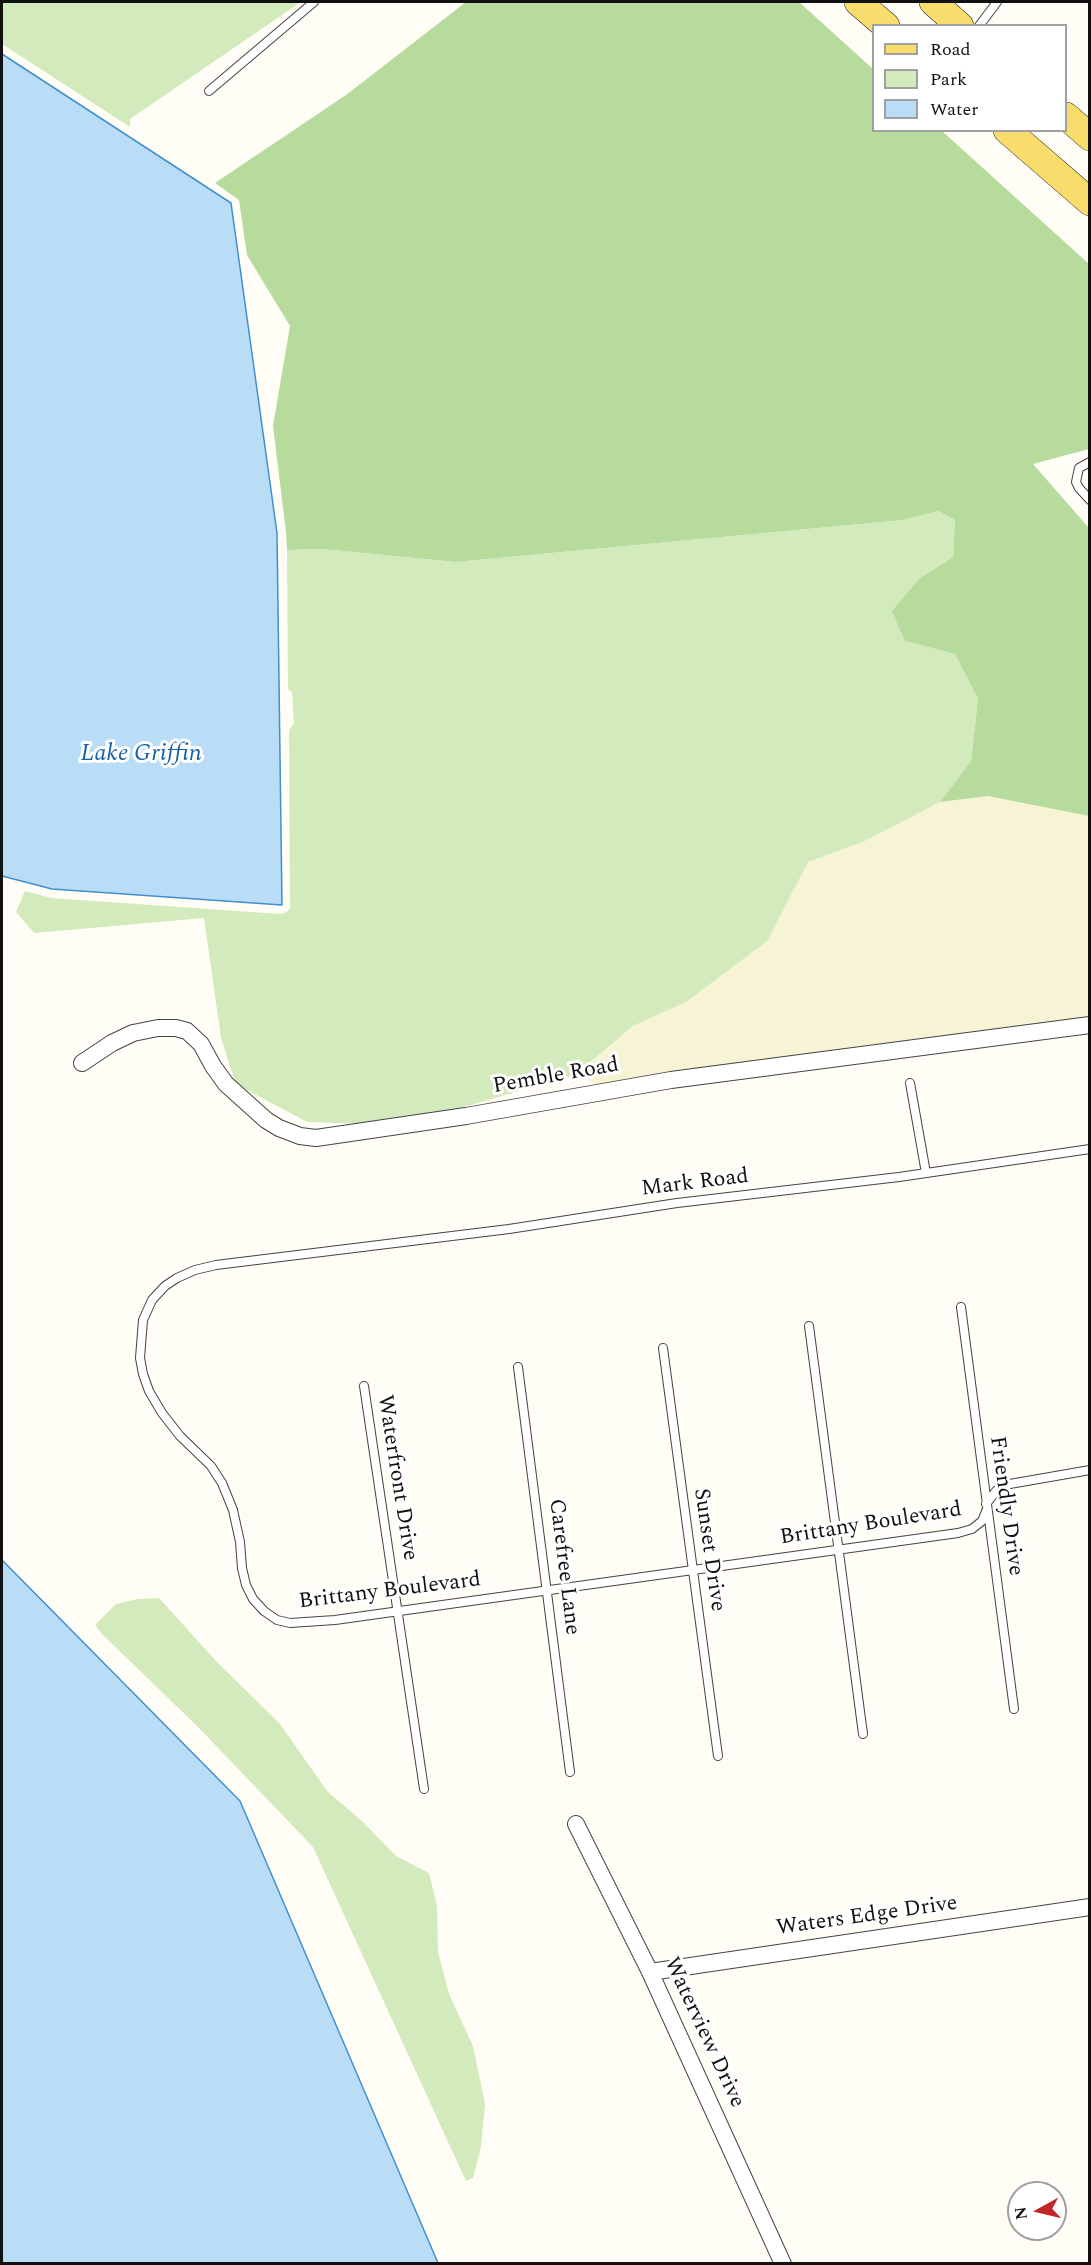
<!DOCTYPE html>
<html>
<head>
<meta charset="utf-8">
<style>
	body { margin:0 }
	#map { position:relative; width:1091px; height:2265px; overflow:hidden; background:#fffdf5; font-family:Spectral,serif }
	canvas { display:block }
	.frame { position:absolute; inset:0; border:3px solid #111; pointer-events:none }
	.legend { position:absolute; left:872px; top:24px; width:195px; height:108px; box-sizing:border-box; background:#fff; border:2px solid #a0a0a0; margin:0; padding:8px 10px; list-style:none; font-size:18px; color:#111 }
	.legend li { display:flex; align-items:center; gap:12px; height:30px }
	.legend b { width:30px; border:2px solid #a0a0a0 }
	.north { position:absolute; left:1007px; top:2181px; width:60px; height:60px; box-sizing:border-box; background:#fff; border:2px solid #a0a0a0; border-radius:50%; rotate:262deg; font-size:16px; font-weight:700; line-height:24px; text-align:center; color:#111 }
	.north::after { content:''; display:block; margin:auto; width:21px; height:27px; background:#c22728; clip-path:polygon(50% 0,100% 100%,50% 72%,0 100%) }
</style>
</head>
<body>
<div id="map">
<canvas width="1091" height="2265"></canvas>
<div class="frame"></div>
<ul class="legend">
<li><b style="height:8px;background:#f8dc6c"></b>Road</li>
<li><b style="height:16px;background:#d3eabd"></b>Park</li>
<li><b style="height:16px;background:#b9ddf6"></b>Water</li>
</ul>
<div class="north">N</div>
</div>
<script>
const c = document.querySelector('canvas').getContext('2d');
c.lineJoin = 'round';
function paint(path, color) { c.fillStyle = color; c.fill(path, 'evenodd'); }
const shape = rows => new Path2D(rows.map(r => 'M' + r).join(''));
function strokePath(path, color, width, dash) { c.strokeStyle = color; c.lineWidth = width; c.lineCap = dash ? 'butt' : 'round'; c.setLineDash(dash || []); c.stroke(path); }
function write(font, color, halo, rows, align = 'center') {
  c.font = font + ' Spectral,serif'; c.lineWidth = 6; c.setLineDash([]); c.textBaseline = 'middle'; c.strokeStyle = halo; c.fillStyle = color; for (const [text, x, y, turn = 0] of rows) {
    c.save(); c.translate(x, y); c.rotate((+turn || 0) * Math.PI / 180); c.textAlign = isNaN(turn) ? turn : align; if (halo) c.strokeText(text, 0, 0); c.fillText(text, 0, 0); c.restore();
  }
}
paint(shape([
	[988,796,1089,816,1089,1024,606,1090,577,1074,633,1026,686,1002,794,884,808,862,865,841,940,802]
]), '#f6f4d4');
paint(shape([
	[2,2,301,2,130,119,130,127,2,44],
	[938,511,955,520,953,557,920,578,905,641,955,654,978,699,971,761,940,802,865,841,808,862,767,941,686,1002,633,1026,575,1075,401,1125,307,1122,236,1084,221,1038,204,918,34,933,16,912,25,891,51,898,280,914,287,912,290,908,289,730,294,723,292,692,288,689,287,550,323,549,455,562,903,520],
	[159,1598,217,1662,280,1724,327,1791,363,1822,396,1856,429,1873,437,1906,438,1952,449,1994,473,2046,485,2104,481,2147,473,2178,466,2181,313,1847,198,1727,103,1635,95,1625,116,1604,138,1599]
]), '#d3eabd');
paint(shape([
	[466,2,799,2,873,69,874,130,942,131,1089,264,1089,449,1033,464,1089,528,1089,816,988,796,940,802,971,761,978,699,955,654,905,641,892,611,920,578,953,557,955,520,938,511,903,520,455,562,323,549,287,550,286,532,273,426,290,326,247,255,239,200,215,183,346,95]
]), '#b6db9c');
const water = shape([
	[2,54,231,203,277,533,282,905,52,889,2,876,2,54],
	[2,1560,240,1801,438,2263,2,2263,2,1560]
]);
paint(water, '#b9ddf6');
strokePath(water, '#408fce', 1.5);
const service = shape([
	[979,26,997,2],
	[209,91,314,2],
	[1090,462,1079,468,1076,482,1079,488,1090,500],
	[910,1083,926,1173],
	[961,1307,1014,1709],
	[809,1326,863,1734],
	[663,1348,718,1756],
	[518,1367,570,1772],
	[364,1386,424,1789],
	[986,1504,996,1491,1004,1485,1090,1470],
	[987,1509,982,1521,972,1529,958,1533,335,1620,290,1623,277,1620,264,1611,253,1599,246,1585,242,1568,240,1542,233,1510,222,1483,211,1466,180,1436,162,1413,149,1391,143,1374,140,1358,143,1320,152,1300,165,1286,177,1278,195,1270,216,1265,509,1229,677,1203,899,1177,1090,1149]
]);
const minor = shape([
	[82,1063,112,1043,133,1033,158,1028,176,1028,187,1031,201,1044,213,1066,226,1084,266,1120,279,1128,300,1136,316,1138,466,1116,671,1080,1090,1025],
	[576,1824,650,1972,783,2264],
	[650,1972,1090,1907]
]);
const primary = shape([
	[858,2,886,26],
	[933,2,960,26],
	[1066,116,1090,137],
	[1007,130,1090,202]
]);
strokePath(service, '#444', 10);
strokePath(minor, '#444', 18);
strokePath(primary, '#222', 28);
strokePath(service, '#fff', 8);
strokePath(minor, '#fff', 16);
strokePath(primary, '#f8dc6c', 27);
write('22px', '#111', '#fff', [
	["Pemble Road",556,1077,-10],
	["Mark Road",695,1184,-7],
	["Waterfront Drive",396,1478,81],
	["Friendly Drive",1005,1506,82],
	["Brittany Boulevard",871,1525,-9],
	["Sunset Drive",708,1550,82],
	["Carefree Lane",563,1567,83],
	["Brittany Boulevard",390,1592,-7],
	["Waters Edge Drive",867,1917,-8],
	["Waterview Drive",703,2033,65]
]);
write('italic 24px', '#1861a4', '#fff', [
	["Lake Griffin",141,755]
]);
</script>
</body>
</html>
